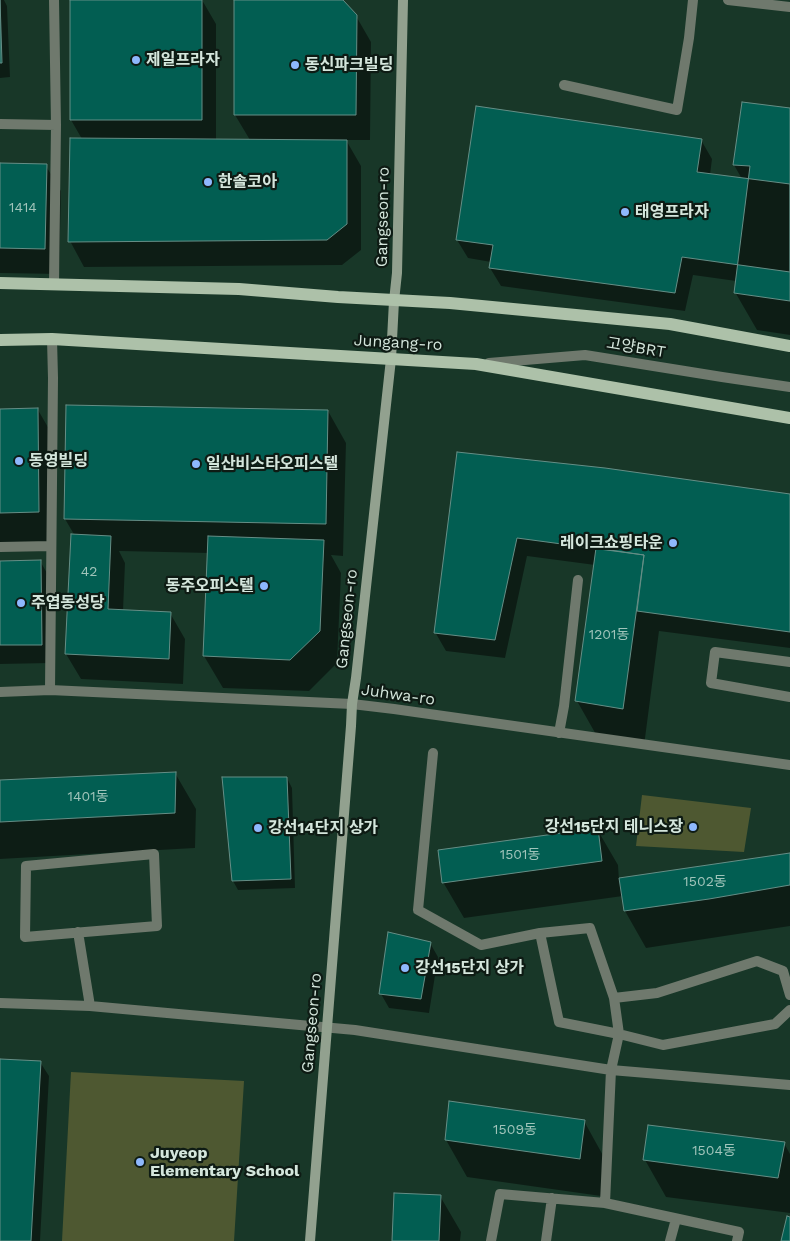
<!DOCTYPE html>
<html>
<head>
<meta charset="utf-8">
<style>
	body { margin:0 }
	canvas { display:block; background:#183728 }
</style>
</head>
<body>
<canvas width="790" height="1241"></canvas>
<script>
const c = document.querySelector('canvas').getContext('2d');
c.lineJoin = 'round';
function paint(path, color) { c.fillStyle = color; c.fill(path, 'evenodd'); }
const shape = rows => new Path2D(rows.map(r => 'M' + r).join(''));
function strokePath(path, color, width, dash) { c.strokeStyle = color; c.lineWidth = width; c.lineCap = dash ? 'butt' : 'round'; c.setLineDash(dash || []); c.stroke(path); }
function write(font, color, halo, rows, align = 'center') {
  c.font = font + ' "Work Sans","Noto Sans KR",sans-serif'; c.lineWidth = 4.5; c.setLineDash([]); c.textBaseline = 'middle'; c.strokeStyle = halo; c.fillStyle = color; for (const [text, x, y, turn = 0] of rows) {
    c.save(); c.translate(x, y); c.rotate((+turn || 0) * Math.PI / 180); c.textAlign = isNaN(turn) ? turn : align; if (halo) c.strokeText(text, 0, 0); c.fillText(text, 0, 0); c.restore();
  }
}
paint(shape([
	[642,795,751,808,744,852,636,846],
	[71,1072,244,1081,234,1241,62,1241]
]), '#4e5831');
paint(shape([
	[0,0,4,0,7,6,10,77,0,78],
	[72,0,202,0,216,24,216,140,250,140,235,115,236,0,341,0,356,16,371,42,370,140,346,140,361,166,361,250,342,265,84,267,70,241,82,139,71,120],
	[790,109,790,335,757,330,735,292,736,281,693,275,685,311,501,286,490,268,491,262,468,258,457,240,701,140,712,159,710,175,742,179,734,165],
	[46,166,61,191,59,274,0,273,0,194],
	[0,410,38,410,56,441,56,544,0,545],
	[328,411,346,443,343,556,331,555,341,573,337,663,309,691,223,688,204,656,209,553,119,551,125,563,123,611,170,613,185,639,183,684,81,679,66,654,75,536,65,519],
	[458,454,790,495,790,648,659,631,644,746,598,738,577,701,595,565,527,556,505,658,446,651,435,632],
	[40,561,51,580,52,663,0,664,0,562],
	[175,773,196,809,195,848,0,859,0,781],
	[287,778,292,788,295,888,238,890,233,881],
	[597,829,618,865,619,880,790,856,790,926,646,948,625,911,623,896,464,918,443,882],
	[430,943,438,957,429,1013,389,1008,381,994],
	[0,1060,40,1062,49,1076,40,1241,0,1241],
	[584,1121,605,1159,601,1196,467,1177,446,1140],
	[784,1143,790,1154,790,1213,666,1197,645,1160],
	[440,1196,461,1232,460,1241,393,1241]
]), '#0007');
const building = shape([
	[0,0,2,63,0,63,0,0],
	[70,0,202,0,202,120,70,120,70,0],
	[234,0,343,0,357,15,356,115,234,115,234,0],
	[742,102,790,108,790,301,734,293,750,166,733,165,742,102],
	[476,106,702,139,697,172,790,184,790,272,682,257,675,293,489,268,493,245,456,240,476,106],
	[70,138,347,140,347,224,327,240,68,242,70,138],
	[0,163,47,164,45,249,0,248,0,163],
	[66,405,328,410,326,524,64,519,66,405],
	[38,408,39,512,0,513,0,409,38,408],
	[457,452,605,468,790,494,790,632,637,611,644,555,517,538,495,640,434,633,457,452],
	[71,534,111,536,108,609,171,612,169,659,65,654,71,534],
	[208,536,324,540,320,631,290,660,203,656,208,536],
	[596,548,644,555,623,709,575,701,596,548],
	[41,560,42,645,0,645,0,561,41,560],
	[176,772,175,813,0,822,0,780,176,772],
	[222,777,287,777,291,879,232,881,222,777],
	[598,828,602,861,442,883,438,850,598,828],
	[790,853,790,885,709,899,624,911,619,878,790,853],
	[388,932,431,942,421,999,379,994,388,932],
	[0,1059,41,1061,31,1241,0,1241,0,1059],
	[449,1101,585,1120,580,1159,445,1140,449,1101],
	[648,1125,785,1142,778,1178,643,1160,648,1125],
	[394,1193,441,1195,439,1241,392,1241,394,1193],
	[787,1216,790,1217,790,1241,781,1241,787,1216]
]);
paint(building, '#025e52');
strokePath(building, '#658e86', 1);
strokePath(shape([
	[564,85,677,110,689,38,693,0],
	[489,363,585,355,722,377,790,387],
	[790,662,715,652,711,683,790,697],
	[559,733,564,706,578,580],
	[433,753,418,910,481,945,540,933],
	[154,854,157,926,25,937,26,866,154,854],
	[78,932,90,1006],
	[614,998,657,993,757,961,783,971,790,995],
	[0,1003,90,1006,355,1030,611,1070,790,1085],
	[605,1203,611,1070,619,1034,614,998,590,928,540,933,559,1022,619,1034,663,1045,775,1024,790,1010],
	[491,1241,500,1194,605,1203,739,1232,737,1241],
	[546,1241,552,1198],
	[670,1241,676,1219]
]), '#6f796d', 10);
strokePath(shape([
	[0,124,56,125],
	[54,284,56,125,54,0],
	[0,547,51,546],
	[50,690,53,378,52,339]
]), '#6f796d', 10);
strokePath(shape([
	[728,0,790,7],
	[0,692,50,690,352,704,394,709,790,765]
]), '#6f796d', 10);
strokePath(shape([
	[310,1241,351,726,352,704,356,678,391,359,394,301,397,273,403,0]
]), '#92a18f', 10);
strokePath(shape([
	[0,283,239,289,338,297,450,303,670,324,790,346],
	[0,340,52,339,476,364,790,418]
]), '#adc1a9', 12);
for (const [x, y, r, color] of [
	[136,60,5,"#8eb8fd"],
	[295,65,5,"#8eb8fd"],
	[208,182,5,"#8eb8fd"],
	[625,212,5,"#8eb8fd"],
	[19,461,5,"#8eb8fd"],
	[196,464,5,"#8eb8fd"],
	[673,543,5,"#8eb8fd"],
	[264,586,5,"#8eb8fd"],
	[21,603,5,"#8eb8fd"],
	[693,827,5,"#8eb8fd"],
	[258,828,5,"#8eb8fd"],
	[405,968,5,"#8eb8fd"],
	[140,1162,5,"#8eb8fd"]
]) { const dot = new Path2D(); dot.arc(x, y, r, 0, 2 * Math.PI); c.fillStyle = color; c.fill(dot); strokePath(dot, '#0e1b14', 2); }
write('14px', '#a0c4ba', null, [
	["1414",23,208],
	["42",89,572],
	["1201동",609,635],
	["1401동",88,797],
	["1501동",520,855],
	["1502동",705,882],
	["1509동",515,1130],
	["1504동",714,1151]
]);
write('bold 16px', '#d4e6dc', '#0e1b14', [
	["제일프라자",146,60],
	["동신파크빌딩",305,65],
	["한솔코아",218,182],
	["태영프라자",635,212],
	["동영빌딩",29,461],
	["일산비스타오피스텔",206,464],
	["레이크쇼핑타운",663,543,"right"],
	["동주오피스텔",254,586,"right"],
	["주엽동성당",31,603],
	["강선15단지 테니스장",683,827,"right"],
	["강선14단지 상가",268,828],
	["강선15단지 상가",415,968],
	["Juyeop",150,1153],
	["Elementary School",150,1171]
], 'left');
write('16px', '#d4e6dc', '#0e1b14', [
	["Gangseon-ro",383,217,-89],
	["Jungang-ro",398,343,3],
	["고양BRT",636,348,9],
	["Gangseon-ro",347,619,-84],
	["Juhwa-ro",398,695,8],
	["Gangseon-ro",312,1023,-85]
]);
</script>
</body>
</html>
